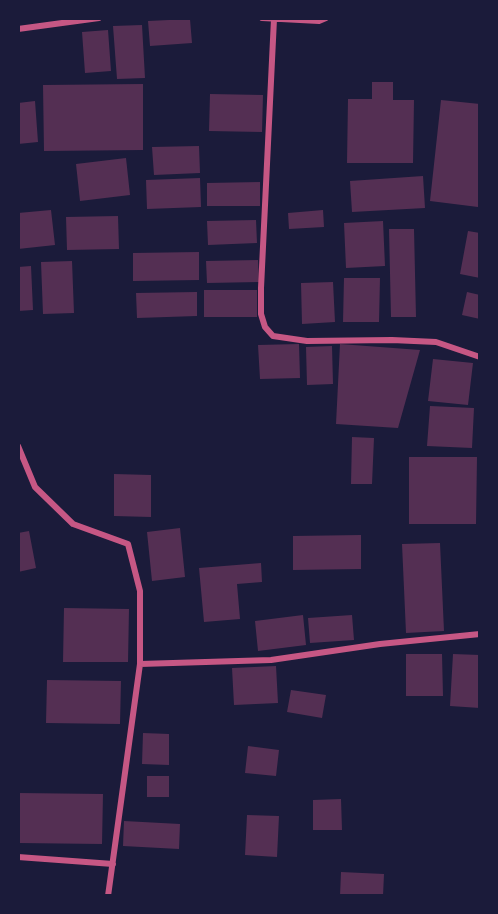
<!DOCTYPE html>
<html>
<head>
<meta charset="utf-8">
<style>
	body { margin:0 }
	#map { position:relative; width:498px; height:914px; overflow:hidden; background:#1b1b3a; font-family:Manrope,sans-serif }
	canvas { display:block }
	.frame { position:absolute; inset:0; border:20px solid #1b1b3a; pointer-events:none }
</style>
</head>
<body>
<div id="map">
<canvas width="498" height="914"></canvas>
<div class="frame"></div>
</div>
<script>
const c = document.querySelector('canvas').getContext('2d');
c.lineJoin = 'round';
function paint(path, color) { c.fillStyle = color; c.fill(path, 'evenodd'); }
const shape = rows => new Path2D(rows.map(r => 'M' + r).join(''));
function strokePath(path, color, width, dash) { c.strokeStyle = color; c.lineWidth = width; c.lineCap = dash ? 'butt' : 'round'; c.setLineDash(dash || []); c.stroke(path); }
paint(shape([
	[190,19,192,43,150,46,148,21],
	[142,25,145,78,117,79,113,26],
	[108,30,111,71,85,73,82,32],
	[372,82,393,82,393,100,414,100,413,163,347,163,348,99,372,99],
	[143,84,143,150,44,151,43,85],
	[210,94,263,95,262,132,209,131],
	[441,100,480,104,480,187,478,207,430,201],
	[35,101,38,142,18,144,18,103],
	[199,146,200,173,154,175,152,147],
	[126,158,130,195,80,201,76,164],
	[423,176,425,208,352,212,350,181],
	[200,178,201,207,147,209,146,180],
	[260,182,260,206,207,206,207,183],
	[51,210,55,245,18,249,18,213],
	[323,210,324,227,289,229,288,213],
	[118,216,119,249,67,250,66,217],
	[256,220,257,243,208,245,207,221],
	[383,221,385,266,346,268,344,223],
	[389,229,414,229,416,317,391,317],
	[468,231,480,233,480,278,460,274],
	[199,252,199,280,133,281,133,253],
	[258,260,259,282,207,283,206,261],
	[72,261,74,313,43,314,41,262],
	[31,266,33,310,18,311,18,267],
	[344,278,380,278,379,322,343,322],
	[333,282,335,322,302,324,301,283],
	[204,290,257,290,257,317,204,317],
	[197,292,197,316,137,318,136,293],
	[467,292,480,295,480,319,462,315],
	[299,344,300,378,260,379,258,345],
	[340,344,420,350,398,428,336,424],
	[332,346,333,384,307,385,306,347],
	[433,359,473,363,468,405,428,401],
	[430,406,474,408,472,448,427,446],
	[352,437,374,438,372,484,351,484],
	[409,457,477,457,476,524,409,524],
	[114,474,151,475,151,517,114,516],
	[180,528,185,577,152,581,147,532],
	[29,531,36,568,18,572,18,533],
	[361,535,361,569,293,570,293,536],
	[440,543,444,631,406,633,402,544],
	[261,563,262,582,237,584,240,619,204,622,199,568],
	[64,608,129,609,128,662,63,662],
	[303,615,306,645,258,651,255,621],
	[352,615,354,640,310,643,308,618],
	[406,654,442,654,443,696,406,696],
	[453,654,480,655,480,708,450,706],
	[276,666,278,703,234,705,232,668],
	[47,680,121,681,120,724,46,723],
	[291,690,326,695,322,718,287,712],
	[143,733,169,734,169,765,142,764],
	[248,746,279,750,276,776,245,773],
	[147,776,169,776,169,797,147,797],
	[18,793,103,794,102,844,18,843],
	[341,799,342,830,313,830,313,800],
	[247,815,279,816,277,857,245,855],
	[124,821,180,824,179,849,123,846],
	[341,872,384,874,383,896,340,896]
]), '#542f53');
strokePath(shape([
	[262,18,319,21,326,18],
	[274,19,261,288,261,314,265,327,273,336,307,341,392,340,436,342,480,357],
	[18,29,99,18],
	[18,446,35,487,73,524,128,544,140,591,140,664,108,896],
	[140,664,271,660,380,644,480,634],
	[18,857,113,864]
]), '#c65784', 6);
</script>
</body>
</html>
